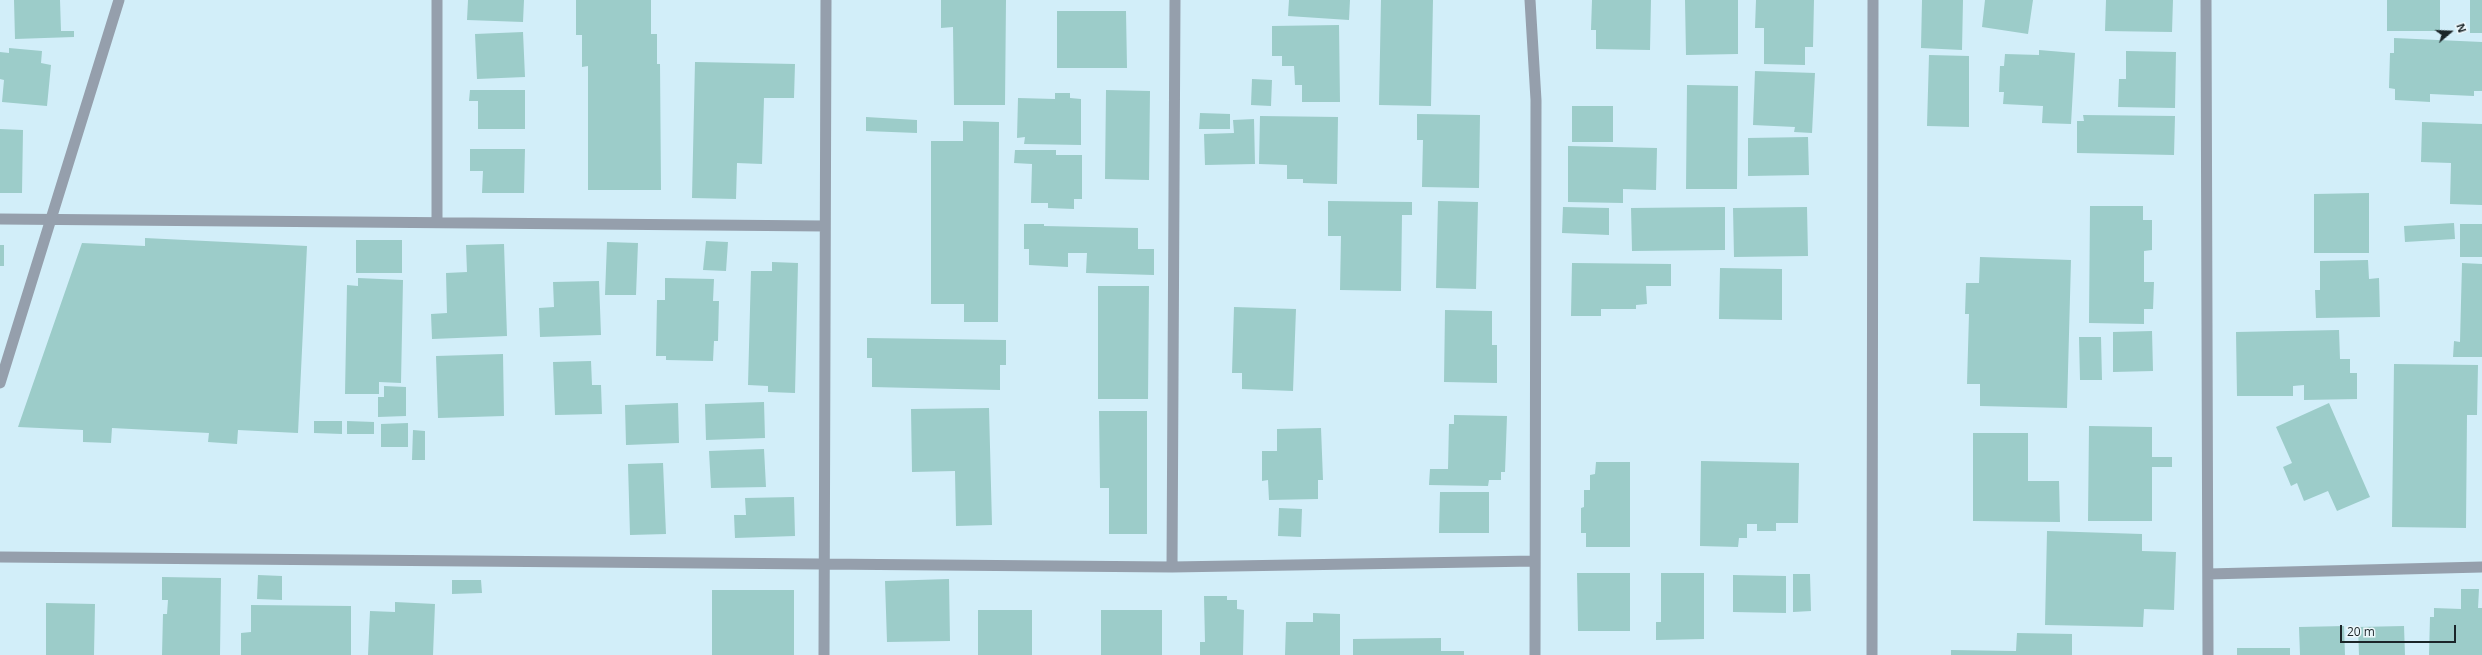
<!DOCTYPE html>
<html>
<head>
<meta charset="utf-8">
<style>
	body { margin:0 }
	#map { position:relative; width:2482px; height:655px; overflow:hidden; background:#d2eef9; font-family:"Open Sans",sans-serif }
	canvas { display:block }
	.north { position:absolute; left:2430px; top:12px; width:40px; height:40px; -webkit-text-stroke:3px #edf8fc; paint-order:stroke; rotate:71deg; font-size:11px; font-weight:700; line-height:16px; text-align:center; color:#1b2529 }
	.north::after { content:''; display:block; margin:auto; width:14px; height:18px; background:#1b2529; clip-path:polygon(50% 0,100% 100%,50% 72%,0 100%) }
	.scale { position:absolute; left:2340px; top:625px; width:116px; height:18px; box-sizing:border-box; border:2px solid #1b2529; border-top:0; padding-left:5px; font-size:12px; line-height:14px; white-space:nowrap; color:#1b2529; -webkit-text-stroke:3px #edf8fc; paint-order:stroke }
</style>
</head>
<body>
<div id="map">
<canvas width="2482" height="655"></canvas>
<div class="north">N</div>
<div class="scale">20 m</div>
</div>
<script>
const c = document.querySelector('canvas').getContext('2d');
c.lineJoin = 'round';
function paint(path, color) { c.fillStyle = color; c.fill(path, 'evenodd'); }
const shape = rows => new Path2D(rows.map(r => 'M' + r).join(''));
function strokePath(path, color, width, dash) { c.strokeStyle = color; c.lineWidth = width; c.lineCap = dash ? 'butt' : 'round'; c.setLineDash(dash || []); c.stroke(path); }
paint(shape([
	[14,0,60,0,61,31,74,31,74,37,15,39],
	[468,0,524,0,523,22,467,20],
	[576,0,651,0,651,34,657,34,657,64,660,64,661,190,588,190,588,66,582,67,582,35,576,35],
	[941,0,1006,0,1005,105,954,105,953,27,941,28],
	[1289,0,1350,0,1349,20,1288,16],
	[1381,0,1433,0,1431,106,1379,105],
	[1592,0,1651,0,1650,50,1596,49,1596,30,1591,30],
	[1685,0,1738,0,1738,54,1686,55],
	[1756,0,1814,0,1813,47,1805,47,1805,65,1764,64,1764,28,1755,28],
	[1922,0,1963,0,1962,50,1921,48],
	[1985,0,2033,0,2028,34,1982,27],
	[2106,0,2173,0,2172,32,2105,31],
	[2387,0,2440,0,2440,31,2387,31],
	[2470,0,2482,0,2482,33,2470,33],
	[1057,11,1126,11,1127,68,1057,68],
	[1339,25,1340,102,1302,102,1302,85,1295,85,1294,66,1282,66,1282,56,1272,56,1272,26],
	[523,32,525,77,477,79,475,34],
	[2394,38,2482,42,2482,91,2474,91,2474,96,2430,94,2430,102,2395,100,2395,89,2389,88,2390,53,2394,53],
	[9,48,42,51,41,63,51,65,47,106,2,102,4,80,0,79,0,52,9,53],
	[2039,50,2075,53,2071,124,2042,123,2043,106,2003,104,2004,92,1999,92,2000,66,2004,66,2005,54,2039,55],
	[2126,51,2176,52,2175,108,2118,107,2119,79,2126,79],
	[1929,55,1969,56,1969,127,1927,126],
	[695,62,795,64,794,98,764,98,762,164,737,163,736,199,692,198],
	[1755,71,1815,73,1812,133,1794,132,1795,127,1753,125],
	[1252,79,1272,80,1271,106,1251,105],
	[1687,85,1738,86,1737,189,1686,189],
	[470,90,525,90,525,129,478,129,478,101,469,101],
	[1106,90,1150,91,1149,180,1105,179],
	[1055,93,1070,93,1070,98,1081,99,1081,145,1024,144,1025,137,1017,138,1018,98,1055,99],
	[1572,106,1613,106,1613,142,1572,142],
	[1200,113,1230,114,1230,129,1199,129],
	[1417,114,1480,115,1479,188,1422,187,1423,140,1417,140],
	[2083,115,2175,116,2174,155,2077,153,2077,121,2084,121],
	[1260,116,1338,117,1337,184,1303,183,1303,179,1287,179,1287,165,1259,164],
	[866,117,917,120,917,133,866,131],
	[1254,119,1255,164,1205,165,1204,134,1234,133,1233,120],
	[963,121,999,122,998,322,964,322,964,304,931,304,931,141,963,141],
	[2422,122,2482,124,2482,205,2450,204,2451,163,2421,162],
	[0,129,23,130,22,193,0,193],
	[1808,137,1809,175,1748,176,1748,138],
	[1568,146,1657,148,1656,190,1623,189,1623,203,1568,202],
	[470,149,525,149,524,193,482,193,483,171,470,171],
	[1015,150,1056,150,1056,155,1082,155,1082,199,1074,199,1074,209,1048,208,1048,203,1031,203,1032,164,1014,163],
	[2369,193,2369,253,2314,253,2314,194],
	[1328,201,1412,202,1412,215,1402,215,1401,291,1340,290,1341,236,1328,236],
	[1438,201,1478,202,1476,289,1436,288],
	[2090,206,2143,206,2143,220,2152,220,2152,250,2144,251,2144,282,2154,282,2153,309,2144,309,2144,324,2089,323],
	[1563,207,1609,208,1609,235,1562,233],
	[1725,207,1725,250,1632,251,1631,208],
	[1807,207,1808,256,1734,257,1733,208],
	[2454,223,2455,239,2405,242,2404,226],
	[1024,224,1044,224,1044,226,1138,228,1138,249,1154,249,1154,275,1086,273,1087,253,1068,253,1068,267,1029,265,1029,249,1024,249],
	[2460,224,2482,224,2482,257,2460,257],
	[145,238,307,246,298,433,238,430,237,444,208,442,209,433,112,428,111,443,83,442,83,430,18,427,82,243,145,246],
	[356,240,402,240,402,273,356,273],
	[706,241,728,242,726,271,703,270],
	[607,242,638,243,636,295,605,295],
	[504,244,507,336,432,339,431,314,447,313,446,273,467,272,466,245],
	[0,245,4,245,4,266,0,266],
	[1980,257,2071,260,2067,408,1980,406,1980,384,1967,384,1969,314,1965,314,1966,283,1979,283],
	[2368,260,2369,279,2379,278,2380,317,2316,318,2315,290,2320,290,2320,261],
	[772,262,798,263,795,393,768,392,768,386,748,385,751,271,772,271],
	[1572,263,1671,264,1671,286,1646,286,1647,304,1636,305,1636,309,1601,309,1601,316,1571,316],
	[2462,263,2482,264,2482,357,2453,357,2454,341,2460,342],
	[1720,268,1782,269,1782,320,1719,319],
	[358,278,403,280,401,383,379,382,379,394,345,394,347,285,358,286],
	[665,278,714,279,713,301,719,301,718,341,714,341,713,361,666,360,666,356,656,356,657,300,665,300],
	[599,281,601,335,540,337,539,308,554,307,553,282],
	[1098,286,1149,286,1148,399,1098,399],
	[1234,307,1296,309,1293,391,1242,389,1242,373,1232,373],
	[1445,310,1492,311,1492,345,1497,345,1497,383,1444,382],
	[2339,330,2340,359,2350,359,2350,373,2357,373,2357,399,2304,400,2304,385,2293,386,2293,396,2237,396,2236,332],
	[2152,331,2153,371,2113,372,2113,332],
	[2079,337,2101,337,2102,380,2080,380],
	[867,338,1006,340,1006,365,1000,365,1000,390,872,387,872,358,867,358],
	[503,354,504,416,438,418,436,356],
	[591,361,592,385,601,385,602,414,555,415,553,362],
	[2394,364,2478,365,2477,415,2467,415,2466,528,2392,527],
	[384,386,406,387,406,416,378,417,378,397,384,397],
	[764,402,765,438,706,440,705,404],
	[678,403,679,443,626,445,625,405],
	[2329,403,2370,497,2337,511,2328,491,2304,501,2297,483,2291,486,2283,467,2292,463,2276,427],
	[989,408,992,525,956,526,955,471,912,472,911,409],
	[1099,411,1147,411,1147,534,1109,534,1109,488,1100,488],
	[1454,415,1507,416,1505,472,1501,472,1501,480,1489,480,1488,486,1429,485,1430,469,1448,469,1449,424,1454,424],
	[314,421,342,421,342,434,314,433],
	[347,421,374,422,374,434,347,434],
	[408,423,408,447,381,447,381,424],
	[2089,426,2152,427,2152,457,2172,457,2172,467,2152,467,2152,521,2088,521],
	[1321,428,1323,480,1318,480,1318,499,1269,500,1268,480,1262,481,1262,451,1277,451,1277,429],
	[413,430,425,431,425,460,412,460],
	[1973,433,2028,433,2028,481,2059,481,2060,522,1973,521],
	[764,449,766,487,711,488,709,451],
	[1701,461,1799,463,1798,523,1776,523,1776,531,1757,531,1757,524,1747,524,1747,538,1739,538,1738,547,1700,546],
	[1596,462,1630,462,1630,547,1586,547,1586,533,1581,533,1581,508,1584,507,1584,490,1590,490,1590,475,1595,474],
	[663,463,666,534,630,535,628,464],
	[1440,492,1489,492,1489,533,1439,533],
	[794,497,795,536,735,538,734,515,746,515,745,498],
	[1279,508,1302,509,1301,537,1278,536],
	[2047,531,2142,534,2142,551,2176,552,2174,610,2144,609,2143,627,2045,625],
	[1577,573,1630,573,1630,631,1578,631],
	[1661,573,1704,573,1704,639,1656,640,1656,622,1661,622],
	[1793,574,1810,574,1811,611,1793,612],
	[258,575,282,576,282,600,257,599],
	[1733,575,1786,576,1786,613,1733,612],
	[162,577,221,578,220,655,162,655,163,614,167,614,168,600,162,600],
	[949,579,950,641,887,642,885,581],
	[452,580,481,580,482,593,452,594],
	[2461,589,2479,589,2478,608,2482,608,2482,655,2429,655,2430,617,2434,617,2434,608,2461,609],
	[712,590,794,590,794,655,712,655],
	[1204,596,1227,596,1227,600,1237,600,1237,609,1244,610,1243,655,1200,655,1200,642,1205,642],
	[395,602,435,604,433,655,368,655,370,611,395,612],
	[46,603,95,604,94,655,46,655],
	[251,605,351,606,351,655,241,655,241,633,251,632],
	[978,610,1032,610,1032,655,978,655],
	[1101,610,1162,610,1162,655,1101,655],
	[1313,613,1340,614,1340,655,1285,655,1286,622,1313,622],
	[2344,626,2345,655,2300,655,2299,627],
	[2404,626,2405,655,2359,655,2358,627],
	[2017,633,2072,634,2072,655,1951,655,1951,650,2016,651],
	[1441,638,1441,651,1464,651,1464,655,1353,655,1353,639],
	[2237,648,2290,648,2290,655,2237,655]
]), '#9cccc9');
strokePath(shape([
	[1530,0,1536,100,1535,655],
	[2206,0,2208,655],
	[0,219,825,226],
	[437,222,437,0],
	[0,557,1172,567,1535,561],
	[1172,567,1175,0],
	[2208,574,2482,567],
	[824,655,826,0]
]), '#959fac', 11);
strokePath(shape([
	[0,383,119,0],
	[1872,655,1873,0]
]), '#959fac', 11);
</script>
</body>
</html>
